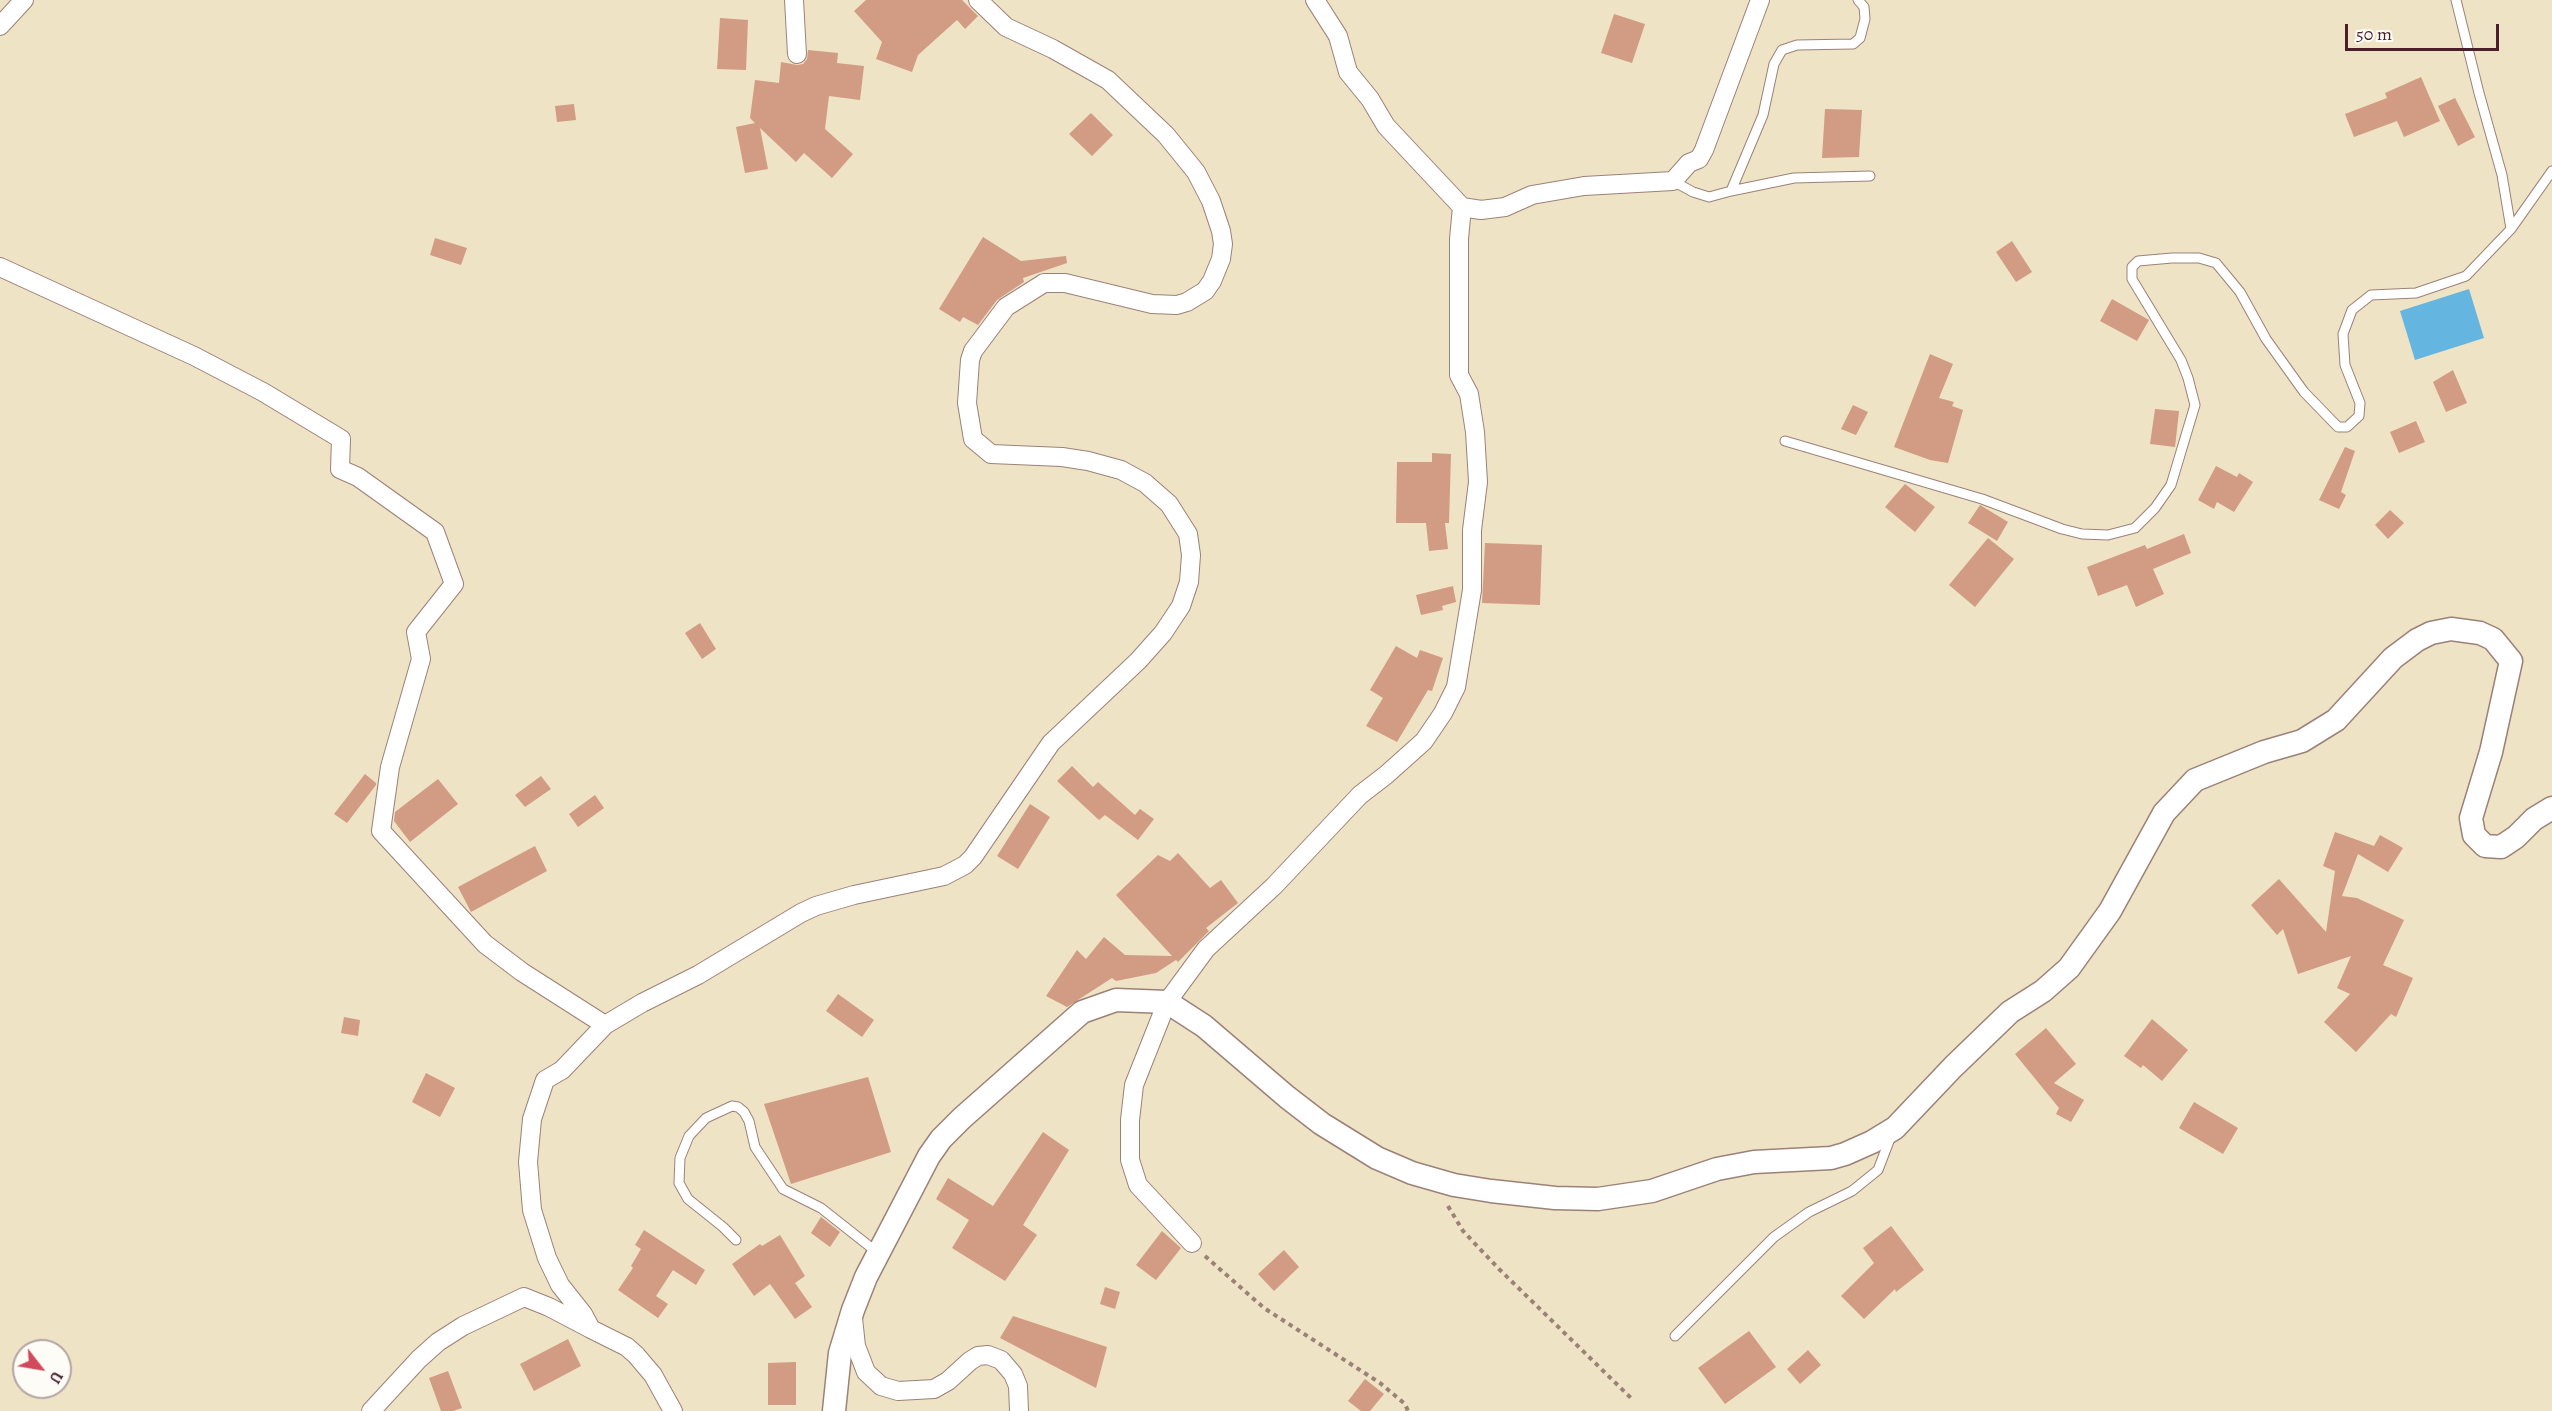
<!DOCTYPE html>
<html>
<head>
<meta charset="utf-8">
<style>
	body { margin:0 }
	#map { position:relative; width:2552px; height:1411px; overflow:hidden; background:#efe3c5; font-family:Alegreya,serif }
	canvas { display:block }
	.north { position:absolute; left:12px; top:1339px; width:60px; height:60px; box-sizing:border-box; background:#fdfcf7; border:2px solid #b5a4a5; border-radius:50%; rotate:121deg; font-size:16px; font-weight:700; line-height:24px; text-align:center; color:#4a1f2b }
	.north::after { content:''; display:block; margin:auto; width:21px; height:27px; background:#d1495b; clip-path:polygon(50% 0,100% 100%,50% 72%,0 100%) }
	.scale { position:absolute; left:2345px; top:24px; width:154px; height:27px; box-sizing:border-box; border:3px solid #4a1f2b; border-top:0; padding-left:8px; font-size:18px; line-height:21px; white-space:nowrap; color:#4a1f2b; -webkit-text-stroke:4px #fdfcf7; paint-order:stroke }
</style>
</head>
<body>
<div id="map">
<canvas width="2552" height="1411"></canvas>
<div class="north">U</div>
<div class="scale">50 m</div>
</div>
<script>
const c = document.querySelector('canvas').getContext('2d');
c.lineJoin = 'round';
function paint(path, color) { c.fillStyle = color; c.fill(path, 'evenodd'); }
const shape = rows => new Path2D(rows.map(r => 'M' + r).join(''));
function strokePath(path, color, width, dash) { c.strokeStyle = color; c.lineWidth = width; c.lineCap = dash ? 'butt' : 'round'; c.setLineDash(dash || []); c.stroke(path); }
paint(shape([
	[2469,289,2484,338,2415,360,2400,311]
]), '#64b5df');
paint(shape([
	[866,0,962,0,978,16,965,29,957,20,918,55,912,72,876,59,882,42,854,11],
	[1614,14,1645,24,1632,63,1601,53],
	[720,18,748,20,746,70,717,69],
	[808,50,838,53,837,63,864,66,860,100,829,96,825,129,853,154,832,178,804,153,796,162,760,128,768,169,745,173,736,127,755,123,750,118,755,80,779,83,781,62,797,65,803,64,807,59],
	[2421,77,2440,121,2404,137,2397,121,2354,137,2345,114,2387,98,2385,93],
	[2455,98,2475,137,2458,146,2438,106],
	[574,104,576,120,557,122,555,106],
	[1825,109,1862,110,1859,157,1822,158],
	[1091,113,1113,135,1092,156,1069,134],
	[983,237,1021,261,1066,256,1067,263,1023,278,1024,282,997,300,978,325,963,317,960,322,939,309],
	[435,238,467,248,461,265,430,255],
	[2012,241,2032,272,2016,282,1996,252],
	[2112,299,2149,320,2137,341,2100,321],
	[1930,354,1953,364,1939,398,1954,402,1952,406,1963,410,1948,463,1930,460,1894,447],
	[2453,370,2467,403,2446,412,2433,382],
	[1853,405,1868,412,1856,435,1841,429],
	[2155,409,2179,411,2175,447,2150,444],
	[2416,421,2425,442,2399,453,2390,432],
	[2345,447,2355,451,2341,492,2346,495,2339,509,2319,500],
	[1432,453,1451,454,1449,523,1445,523,1448,549,1429,551,1426,523,1396,523,1397,462,1432,462],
	[2216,466,2237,477,2239,473,2253,482,2234,512,2217,502,2214,509,2198,500],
	[1905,484,1935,507,1915,532,1885,507],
	[1980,505,2008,522,1997,541,1968,523],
	[2390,510,2404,523,2388,539,2375,525],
	[2184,534,2191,553,2153,569,2164,594,2136,607,2127,585,2098,596,2087,567,2145,545,2147,549],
	[1988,538,2014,559,1975,607,1949,585],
	[1485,543,1542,545,1540,605,1482,603],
	[1453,586,1456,602,1442,606,1443,610,1421,615,1416,595],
	[700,623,716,649,702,659,685,633],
	[1396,646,1417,658,1420,650,1443,658,1432,691,1428,690,1397,742,1366,726,1383,698,1370,690],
	[1072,766,1093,787,1098,782,1135,815,1140,809,1154,819,1138,840,1105,815,1099,820,1057,781],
	[365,774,376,783,376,785,347,823,334,814],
	[541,776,551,789,525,807,515,795],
	[438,779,458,804,410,842,394,821,395,812],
	[595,795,604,808,578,827,569,814],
	[1030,804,1050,817,1018,869,997,856],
	[2335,832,2374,846,2380,835,2403,848,2388,872,2358,854,2342,896,2357,898,2404,920,2383,965,2413,978,2396,1017,2391,1014,2356,1052,2324,1022,2350,994,2337,988,2351,956,2298,974,2283,929,2277,935,2251,905,2279,879,2326,932,2335,871,2323,866],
	[535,846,547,871,471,912,458,887],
	[1178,853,1210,888,1221,880,1238,903,1206,928,1209,931,1178,962,1176,960,1156,973,1116,981,1112,978,1067,1007,1046,996,1077,950,1086,959,1104,937,1125,955,1172,956,1116,895,1158,855,1170,861],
	[838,994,874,1020,862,1037,826,1011],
	[344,1017,360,1020,358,1036,341,1033],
	[2152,1019,2188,1050,2162,1081,2143,1065,2141,1068,2124,1056],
	[2046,1028,2076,1064,2054,1083,2084,1100,2071,1122,2056,1114,2059,1108,2015,1054],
	[426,1073,455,1088,440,1117,412,1102],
	[868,1077,891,1152,791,1184,764,1104],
	[2194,1102,2238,1128,2223,1154,2179,1128],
	[1043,1132,1069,1150,1023,1225,1037,1235,1005,1281,952,1248,969,1220,936,1199,948,1178,993,1206],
	[821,1217,840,1232,830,1247,811,1233],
	[1891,1226,1924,1270,1896,1292,1895,1289,1864,1319,1841,1296,1874,1263,1863,1248],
	[644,1230,705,1270,696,1285,673,1270,656,1296,668,1304,658,1318,618,1290,633,1268,631,1266,641,1249,635,1245],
	[1162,1231,1181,1248,1156,1280,1136,1265],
	[780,1235,805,1276,795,1283,812,1307,795,1319,770,1284,754,1296,732,1264,760,1244,762,1246],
	[1284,1250,1299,1267,1274,1291,1258,1274],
	[1105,1287,1120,1292,1115,1309,1100,1304],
	[1013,1316,1107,1347,1096,1388,1000,1338],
	[1749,1331,1776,1367,1725,1404,1698,1368],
	[568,1339,581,1366,534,1391,520,1364],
	[1808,1350,1821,1365,1800,1384,1787,1369],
	[796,1362,796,1405,768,1405,768,1363],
	[448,1371,462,1408,453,1411,441,1411,429,1378],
	[1365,1379,1384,1394,1370,1411,1361,1411,1348,1401]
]), '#d19b84');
const service = shape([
	[1673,181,1693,192,1709,197,1731,191,1763,115,1774,64,1782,50,1797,45,1853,44,1860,38,1865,19,1864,7,1858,0],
	[1731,191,1794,178,1870,176],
	[2511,229,2552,171],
	[1785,441,1982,499,2062,529,2082,534,2108,535,2135,528,2155,508,2171,485,2195,405,2188,378,2181,360,2132,279,2132,267,2138,261,2172,258,2199,258,2216,263,2240,292,2266,339,2304,392,2338,427,2347,427,2359,416,2360,403,2345,365,2343,334,2352,310,2371,295,2416,293,2466,276,2511,229,2502,175,2479,93,2456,0],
	[736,1240,723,1227,688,1199,679,1183,680,1158,689,1136,706,1118,732,1106,738,1107,744,1112,749,1121,755,1147,783,1189,821,1208,878,1253],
	[1675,1336,1774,1237,1809,1212,1852,1191,1878,1170,1891,1136]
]);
const minor = shape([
	[794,0,797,54],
	[1315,0,1338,36,1348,72,1370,99,1386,126,1462,207,1481,210,1505,207,1532,195,1584,186,1673,181,1689,163,1699,159,1704,150,1760,0],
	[0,26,24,0],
	[0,267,194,356,263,392,341,439,340,469,358,477,435,532,454,584,416,632,421,659,390,767,381,831,485,944,522,972,605,1025],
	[1192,1243,1138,1185,1130,1160,1130,1120,1134,1085,1167,1002,1206,949,1274,886,1360,795,1386,775,1424,741,1443,713,1456,687,1472,590,1472,530,1478,482,1475,432,1469,394,1459,375,1459,239,1462,207],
	[853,1318,856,1346,866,1372,881,1386,898,1391,934,1389,948,1381,970,1361,978,1356,988,1355,1001,1360,1013,1374,1018,1386,1019,1411],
	[371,1411,419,1359,438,1342,463,1326,524,1297,549,1307,591,1329],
	[673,1411,653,1375,636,1355,627,1347,591,1329,583,1314,560,1285,547,1258,532,1210,528,1162,532,1119,545,1080,562,1070,605,1025,642,1003,698,975,801,913,816,906,854,895,944,876,965,865,973,857,1051,743,1138,661,1163,633,1181,606,1189,582,1191,555,1188,534,1169,504,1145,483,1121,470,1088,461,1062,457,991,454,973,439,967,403,970,360,973,351,1006,307,1044,283,1065,283,1152,304,1177,305,1187,302,1205,291,1212,281,1221,259,1223,244,1221,231,1211,201,1196,172,1166,135,1108,80,1053,49,1006,27,978,0]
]);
const tertiary = shape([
	[834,1411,840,1353,853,1310,866,1277,929,1156,941,1139,962,1118,1082,1012,1116,1000,1167,1002,1204,1026,1287,1097,1322,1124,1377,1158,1412,1173,1454,1185,1491,1191,1555,1198,1598,1199,1652,1191,1717,1169,1754,1162,1831,1158,1845,1154,1872,1142,1895,1128,1953,1067,2010,1012,2043,991,2069,968,2110,911,2164,813,2195,780,2264,752,2302,741,2336,720,2393,658,2417,640,2431,633,2451,629,2480,633,2493,639,2511,661,2491,752,2471,818,2474,835,2485,846,2501,847,2516,837,2534,819,2552,808]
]);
strokePath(service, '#9c8178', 11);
strokePath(minor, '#9c8178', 20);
strokePath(tertiary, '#9c8178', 25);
strokePath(shape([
	[1448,1206,1463,1231,1499,1269,1633,1400],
	[1205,1256,1264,1308,1380,1383,1405,1404,1408,1411]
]), '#9c8178', 4, [4.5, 4.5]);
strokePath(service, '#fff', 9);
strokePath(minor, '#fff', 18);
strokePath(tertiary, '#fff', 22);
</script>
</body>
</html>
